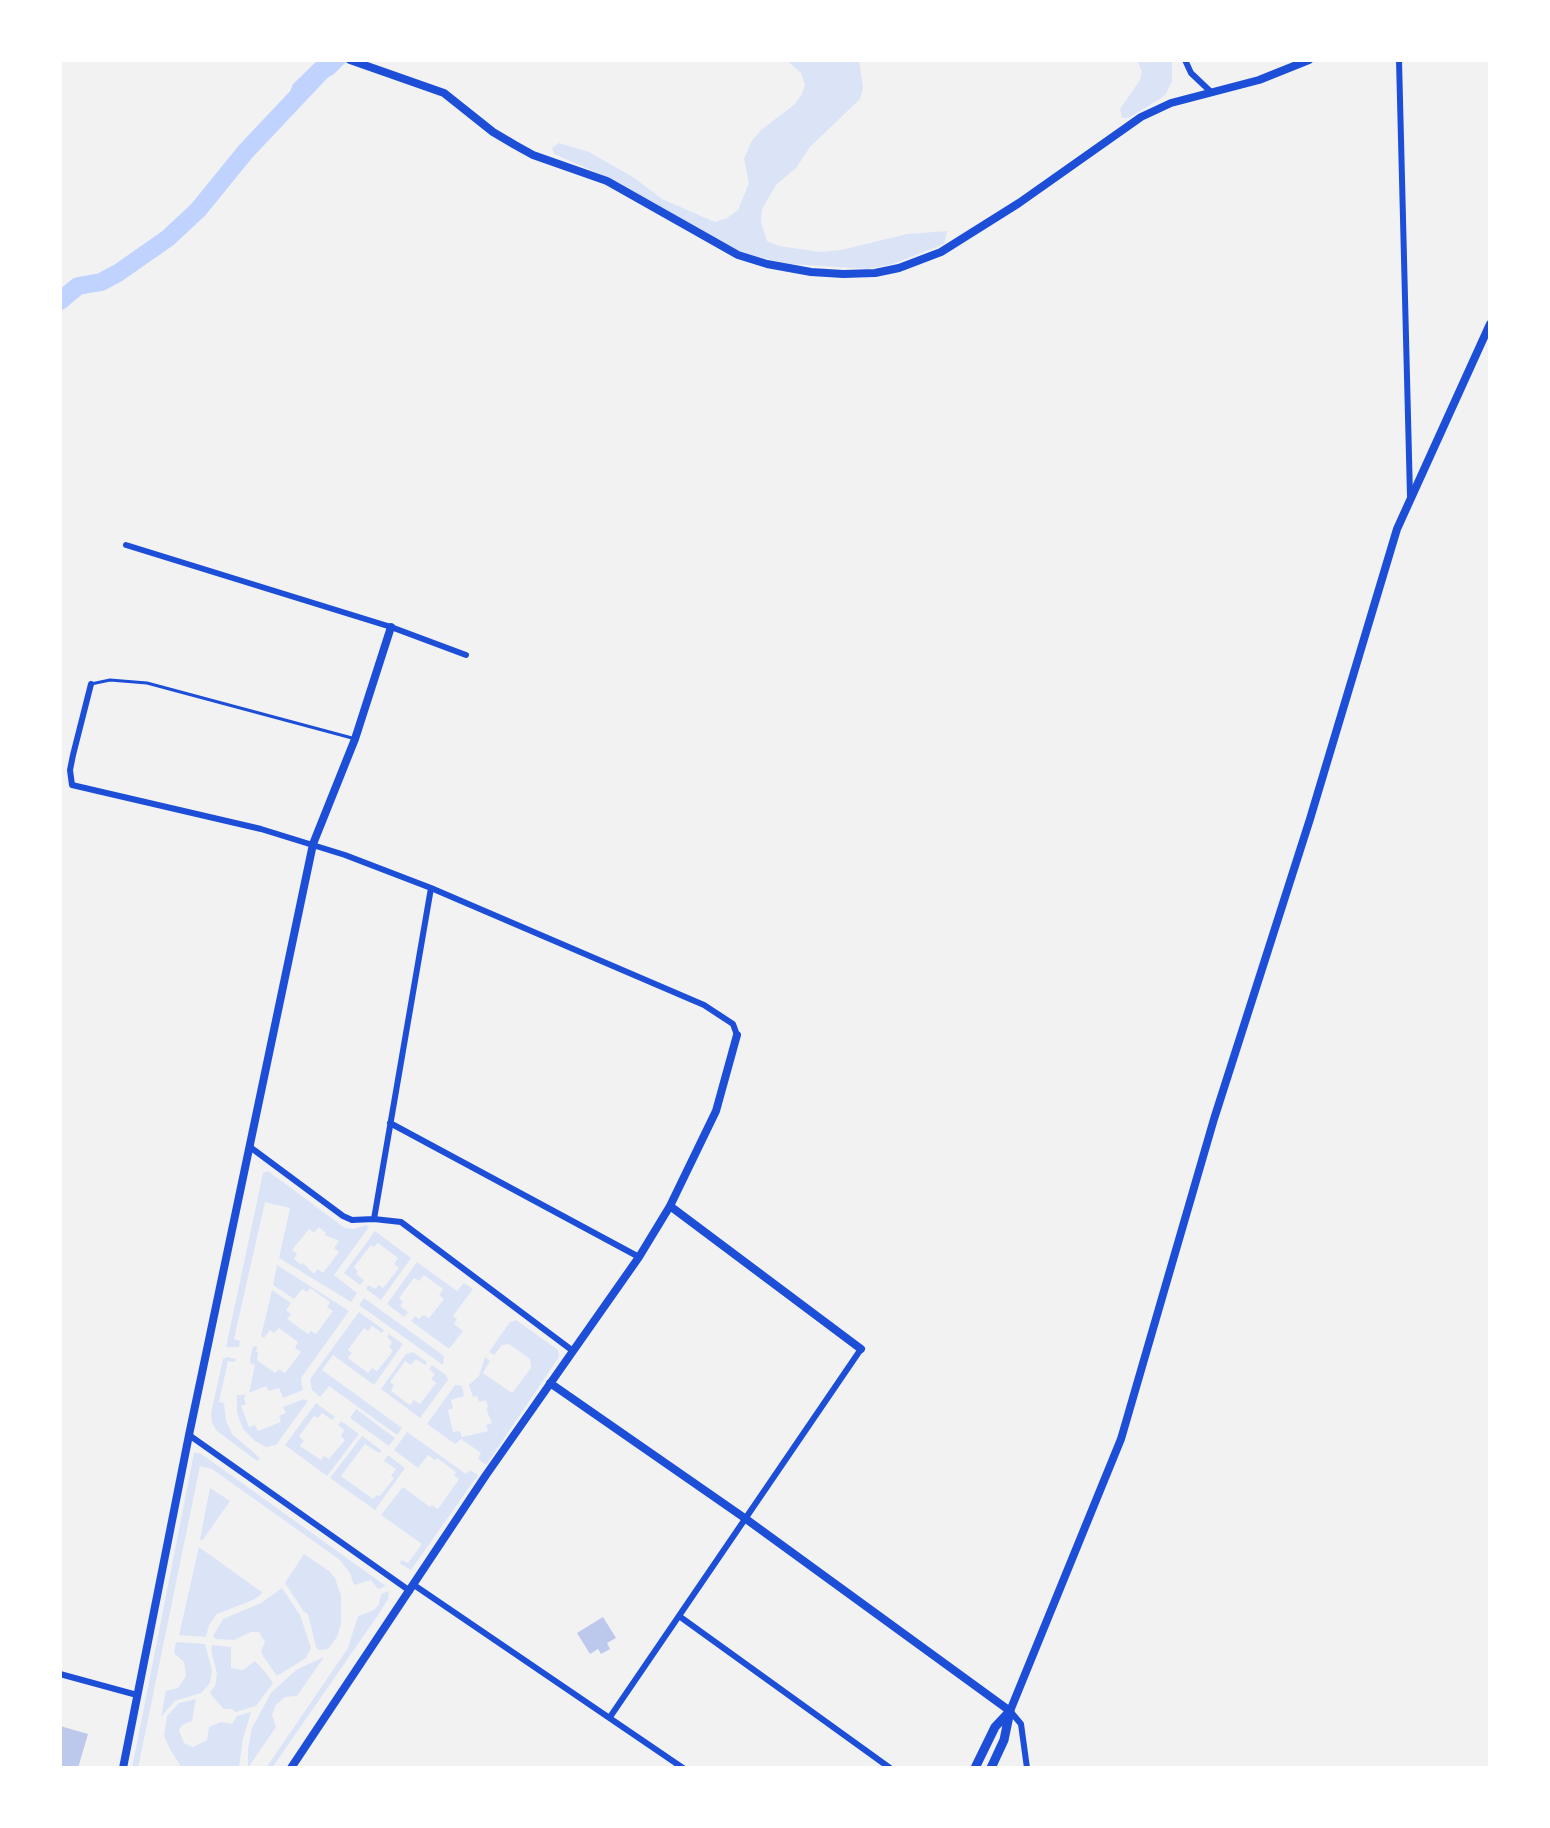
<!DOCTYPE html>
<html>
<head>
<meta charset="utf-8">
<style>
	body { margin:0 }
	#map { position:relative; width:1550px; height:1828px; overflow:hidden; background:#f2f2f2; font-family:"Public Sans",sans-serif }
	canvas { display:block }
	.frame { position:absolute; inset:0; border:62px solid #fff; pointer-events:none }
</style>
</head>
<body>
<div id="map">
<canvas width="1550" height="1828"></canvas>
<div class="frame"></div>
</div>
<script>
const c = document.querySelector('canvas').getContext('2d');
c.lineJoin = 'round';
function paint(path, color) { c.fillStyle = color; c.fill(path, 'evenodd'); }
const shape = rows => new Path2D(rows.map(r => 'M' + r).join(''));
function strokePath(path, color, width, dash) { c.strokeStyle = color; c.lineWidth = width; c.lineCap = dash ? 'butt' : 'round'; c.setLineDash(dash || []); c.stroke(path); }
paint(shape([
	[786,60,859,60,863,88,860,99,810,147,796,168,776,185,762,209,761,222,767,241,779,246,820,252,841,250,907,234,947,231,944,244,893,264,868,269,790,264,749,255,723,244,600,174,554,154,552,148,559,143,589,152,633,177,662,199,715,222,727,218,738,210,749,183,744,159,751,142,761,130,795,104,802,94,805,85,801,73],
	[1137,60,1172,60,1172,81,1166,94,1160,99,1128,118,1122,118,1120,109,1140,80,1142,72],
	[268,1171,345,1228,354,1229,366,1225,369,1227,334,1275,357,1293,351,1302,279,1258,290,1208,265,1202,234,1339,240,1341,239,1347,226,1347,263,1173],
	[319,1227,326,1233,325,1235,339,1241,334,1248,339,1252,323,1273,318,1269,314,1274,303,1263,301,1265,294,1259,297,1254,292,1250,309,1229,314,1233],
	[375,1231,411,1258,381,1300,366,1289,368,1285,375,1289,379,1285,383,1288,399,1268,394,1264,398,1258,378,1243,374,1247,371,1245,354,1267,358,1271,356,1274,364,1280,360,1285,344,1273],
	[417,1262,457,1291,464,1283,473,1289,453,1316,457,1319,454,1324,463,1331,449,1349,411,1321,415,1316,419,1319,423,1315,429,1318,444,1299,439,1295,443,1289,424,1275,419,1281,414,1278,399,1298,403,1302,400,1306,408,1312,404,1317,387,1304],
	[277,1265,349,1311,301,1378,303,1390,283,1398,279,1388,269,1391,266,1386,249,1393,255,1365,251,1364,250,1360,253,1346,258,1347,256,1351,258,1353,257,1360,275,1373,279,1369,285,1373,301,1352,295,1348,298,1342,279,1328,274,1333,270,1330,264,1338,261,1336,272,1290,291,1303,286,1310,291,1314,287,1319,308,1334,311,1331,316,1334,333,1311,327,1307,330,1302,310,1288,307,1292,302,1289,294,1299,273,1285],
	[364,1298,444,1356,443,1365,359,1305],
	[359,1312,384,1330,382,1333,372,1326,368,1331,364,1328,348,1350,352,1353,348,1358,368,1373,372,1368,377,1371,393,1351,389,1347,392,1342,387,1337,389,1334,403,1344,374,1385,333,1355,322,1370,402,1428,397,1435,329,1386,320,1397,312,1390,310,1379],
	[516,1320,558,1350,559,1357,486,1465,478,1459,481,1453,461,1439,455,1444,427,1424,455,1385,462,1386,464,1396,451,1400,453,1408,448,1410,453,1432,460,1431,462,1437,488,1431,486,1425,492,1423,486,1409,488,1408,486,1400,479,1402,477,1396,473,1397,469,1385,479,1376,485,1357,490,1361,483,1373,512,1393,531,1368,530,1359,509,1344,502,1345,494,1355,489,1352,510,1322],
	[413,1352,427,1362,425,1365,416,1359,411,1365,405,1361,390,1382,394,1385,391,1391,410,1405,414,1400,420,1404,436,1383,431,1379,435,1374,429,1369,432,1365,446,1375,448,1380,420,1418,381,1389,406,1354],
	[227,1357,236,1359,235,1362,228,1361,219,1402,224,1403,226,1421,232,1434,260,1458,257,1461,217,1431,212,1423,211,1413,223,1359],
	[237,1395,246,1395,244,1398,246,1404,241,1406,249,1427,255,1425,258,1431,281,1422,279,1416,286,1413,283,1407,304,1399,308,1401,276,1445,266,1447,255,1441,243,1429,237,1413],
	[316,1403,335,1417,332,1420,322,1413,318,1418,314,1416,299,1436,304,1441,300,1446,321,1460,324,1456,329,1459,345,1440,341,1436,344,1430,338,1425,341,1421,359,1434,327,1476,285,1445],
	[356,1409,395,1438,389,1446,350,1418],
	[407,1432,466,1474,470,1470,478,1475,411,1570,399,1563,402,1560,408,1563,422,1544,381,1515,403,1487,430,1507,432,1505,438,1509,459,1479,454,1476,456,1472,437,1458,435,1460,428,1455,418,1468,394,1450],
	[362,1436,382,1451,379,1453,365,1444,341,1476,373,1499,377,1495,380,1496,394,1478,391,1476,396,1469,384,1461,388,1455,405,1468,375,1510,330,1478],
	[194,1453,200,1453,386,1586,378,1589,371,1580,354,1585,350,1573,340,1560,212,1469,200,1466,138,1768,132,1768],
	[210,1488,230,1501,202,1541,200,1539],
	[199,1547,263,1593,253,1600,217,1614,209,1625,206,1637,179,1635],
	[304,1554,329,1571,335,1578,341,1596,341,1624,337,1637,328,1649,319,1650,316,1647,308,1614,304,1612,285,1583],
	[282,1588,300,1615,311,1648,306,1658,277,1676,263,1656,261,1651,265,1642,259,1632,251,1632,234,1640,216,1639,213,1636,223,1619,261,1603],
	[389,1591,388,1599,378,1615,272,1768,266,1768,348,1648,358,1616,374,1610,379,1604,381,1594],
	[176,1642,205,1644,212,1670,210,1683,201,1693,175,1701,161,1717,166,1691,178,1688,186,1676,184,1662,174,1653],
	[212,1645,231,1647,231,1668,243,1670,255,1661,266,1673,273,1683,256,1706,236,1712,232,1709,224,1709,212,1696,210,1692,215,1686,217,1674,211,1650],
	[324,1657,297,1696,285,1697,276,1705,272,1715,276,1727,248,1768,248,1749,252,1728,271,1693,296,1670],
	[196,1699,192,1721,182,1725,179,1730,184,1743,193,1747,207,1740,209,1727,221,1722,232,1724,237,1716,251,1712,243,1739,239,1768,182,1768,171,1751,164,1736,167,1716,179,1703]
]), '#dbe4f7');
paint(shape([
	[318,60,348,60,334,74,313,86,303,103,293,114,290,113,286,102,293,84]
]), '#bfd3fe');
strokePath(shape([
	[60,301,78,286,101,282,118,273,168,238,198,210,246,151,332,60]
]), '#bfd3fe', 18);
paint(shape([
	[603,1617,616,1638,607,1643,610,1649,601,1654,598,1649,590,1654,577,1633],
	[60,1726,88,1734,78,1768,60,1768]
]), '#bdc9ec');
strokePath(shape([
	[91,684,110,680,147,683,352,738]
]), '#1d4ed8', 3);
strokePath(shape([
	[1185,60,1191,73,1211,92],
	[1399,60,1410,496],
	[126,545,391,627,466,655],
	[91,684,73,755,70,770,72,785,261,829,345,855,431,888,704,1005,733,1024,737,1035],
	[390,1123,639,1257],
	[250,1147,343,1216,352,1220,374,1219,401,1222,573,1351],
	[374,1219,431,888],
	[189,1435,410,1591],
	[414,1585,683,1768],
	[679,1616,890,1768],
	[60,1674,137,1695],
	[1011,1712,1021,1724,1027,1768],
	[610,1717,861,1349]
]), '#1d4ed8', 6);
strokePath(shape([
	[350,60,444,93,493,132,515,145,533,155,607,181,738,255,767,264,811,272,843,274,875,273,899,268,941,252,1019,203,1141,117,1171,103,1259,80,1309,60],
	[670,1206,861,1349],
	[550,1383,746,1519,1010,1711,1121,1439,1214,1119,1310,819,1397,529,1490,324],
	[123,1768,189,1435,313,844,355,739,391,627],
	[291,1768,486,1475,639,1257,670,1206,716,1111,737,1035]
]), '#1d4ed8', 8);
strokePath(shape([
	[975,1768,995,1727,1010,1711],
	[991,1768,1004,1740,1010,1711]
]), '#1d4ed8', 9);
</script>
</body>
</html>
